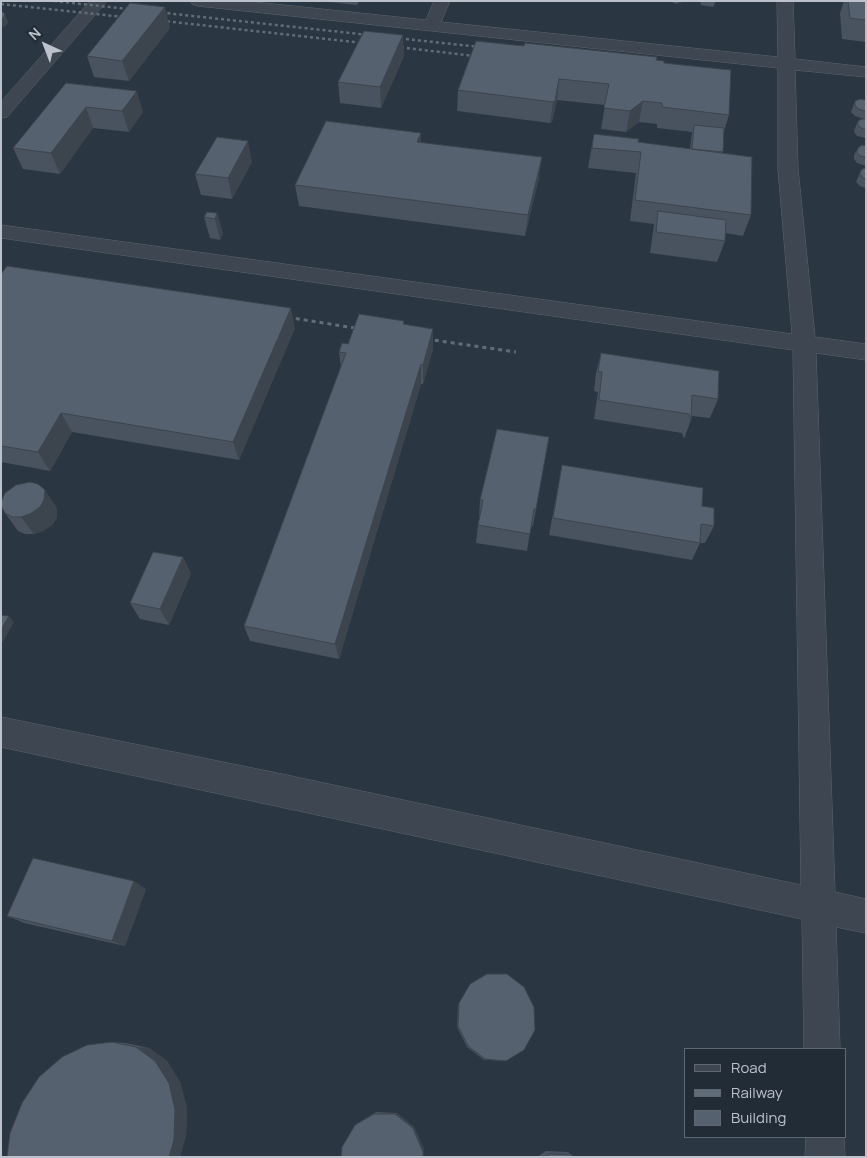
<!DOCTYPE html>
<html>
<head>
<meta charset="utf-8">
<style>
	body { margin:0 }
	#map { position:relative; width:867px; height:1158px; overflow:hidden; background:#2a3641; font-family:Manrope,sans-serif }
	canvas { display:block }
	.frame { position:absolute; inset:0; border:2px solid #bbc2cb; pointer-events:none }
	.legend { position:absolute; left:684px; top:1048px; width:162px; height:90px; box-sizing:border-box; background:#222c37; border:1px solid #5f6872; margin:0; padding:6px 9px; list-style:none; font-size:15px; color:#bbc2cb }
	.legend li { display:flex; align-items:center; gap:10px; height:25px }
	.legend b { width:25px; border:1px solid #5f6872 }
	.north { position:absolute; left:20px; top:20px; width:50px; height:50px; -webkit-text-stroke:4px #222c37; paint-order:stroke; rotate:317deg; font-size:14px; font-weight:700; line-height:20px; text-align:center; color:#bbc2cb }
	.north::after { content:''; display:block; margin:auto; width:18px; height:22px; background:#bbc2cb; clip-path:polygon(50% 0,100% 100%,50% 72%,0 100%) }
</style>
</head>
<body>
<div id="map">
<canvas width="867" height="1158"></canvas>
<div class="frame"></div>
<ul class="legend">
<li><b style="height:6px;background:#3e4751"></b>Road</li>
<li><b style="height:6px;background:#606c78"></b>Railway</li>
<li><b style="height:14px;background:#55616e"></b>Building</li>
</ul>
<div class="north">N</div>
</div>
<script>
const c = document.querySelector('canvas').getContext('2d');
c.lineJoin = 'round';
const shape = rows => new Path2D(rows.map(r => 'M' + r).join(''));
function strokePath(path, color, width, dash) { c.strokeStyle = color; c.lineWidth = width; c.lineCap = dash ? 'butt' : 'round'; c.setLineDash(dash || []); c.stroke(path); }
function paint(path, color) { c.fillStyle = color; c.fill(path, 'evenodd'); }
const minor = shape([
	[90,1,107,1,7,117,1,118,1,102,90,1],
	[190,1,245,1,426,20,434,1,450,1,441,22,778,57,777,1,793,1,795,59,866,67,866,77,795,70,798,169,815,337,866,344,866,360,816,353,835,892,866,899,866,933,836,927,840,1049,804,1049,802,919,1,747,1,717,277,773,801,885,793,350,1,238,1,225,792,334,778,169,778,68,198,6,192,4,190,1],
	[806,1137,844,1137,845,1157,805,1157,806,1137]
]);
strokePath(minor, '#5c656f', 1);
paint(minor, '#3e4751');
strokePath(shape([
	[54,1,489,48],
	[1,4,133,18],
	[155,20,372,44],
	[389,46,483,57]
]), '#606c78', 2.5, [3, 3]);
strokePath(shape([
	[280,316,367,330],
	[419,338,516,352]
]), '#606c78', 3, [4, 4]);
paint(shape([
	[328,1,359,1,357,5,329,2],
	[669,1,684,1,677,4],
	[700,1,716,1,713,7,701,5],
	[844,1,866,1,866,42,842,39,840,13],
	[170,28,129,81,94,77,87,56],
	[404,56,381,108,340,103,338,82],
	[656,60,664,63,729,115,724,131,723,153,751,215,743,236,725,233,725,241,717,262,650,253,653,232,654,224,630,221,636,173,588,168,594,134,638,142,690,149,692,132,657,128,657,124,639,122,626,132,601,129,605,105,557,100,552,122,550,123,457,111,458,90],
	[66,83,143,112,129,132,93,128,60,174,23,169,13,148],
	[866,100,866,138,857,136,854,132,855,128,858,121,864,119,855,116,851,112,855,101],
	[421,142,539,178,525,236,299,206,295,185],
	[866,146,866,166,857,163,854,159,854,155,858,148],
	[252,162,232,199,201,195,195,174],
	[866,168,866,188,860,186,856,182,861,170],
	[217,213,223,234,220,240,210,238,204,217],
	[1,274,295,328,239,460,72,432,50,471,1,462],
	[405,324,433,349,423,384,421,384,339,659,250,641,244,626,341,368,339,352,348,344],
	[601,353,718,399,710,418,692,416,691,420,684,439,682,433,594,419,598,392,594,391,596,373],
	[549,437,533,526,531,526,527,551,476,543,478,525,480,518,479,518,480,500],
	[562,465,702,506,714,526,705,543,700,543,692,560,549,535],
	[57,508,57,518,52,525,43,531,34,534,25,534,18,531,5,513],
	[183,557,191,574,169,625,140,619,130,603],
	[146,889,125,946,24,923,7,916],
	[459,1003,506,1061,484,1060,467,1047,457,1027,458,1005],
	[112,1042,126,1043,149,1048,167,1061,180,1082,187,1108,186,1137],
	[376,1112,397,1113,414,1127,424,1149,423,1157,355,1125],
	[546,1151,568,1152,574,1157,537,1157]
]), '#49535f');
paint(shape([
	[678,1,684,1,677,4],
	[165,7,170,28,129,81,122,61],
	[5,14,8,22,7,25,1,28,1,19],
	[403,35,404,56,381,108,380,87],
	[559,79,557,100,552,122,550,123,553,102],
	[137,91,143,112,129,132,122,111],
	[643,101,639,122,626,132,630,111],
	[86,107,93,128,60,174,51,153],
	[421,133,421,154,417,142],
	[248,141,252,162,232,199,228,178],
	[542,157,539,178,525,236,528,215],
	[217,213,223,234,220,240,215,219],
	[291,308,295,328,239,460,233,442],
	[433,329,433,349,423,384,423,365],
	[421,364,421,384,339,659,335,644],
	[61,413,72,432,50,471,38,452],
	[45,490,57,508,57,518,52,525,43,531,34,534,21,517],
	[183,557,191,574,169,625,160,609],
	[9,616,14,622,1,645,1,630],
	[134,881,146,889,125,946,112,941],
	[136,1047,149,1048,167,1061,180,1082,187,1108,186,1137,180,1157,169,1157],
	[397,1113,414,1127,424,1149,423,1157,395,1114]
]), '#3c444d');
const building = shape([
	[848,1,866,1,866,20,850,18,848,1],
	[130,3,165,7,122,61,87,56,130,3],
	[1,12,3,12,5,14,4,17,1,19,1,12],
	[364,31,403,35,380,87,338,82,364,31],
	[476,41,524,46,525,43,657,57,656,60,664,61,664,63,731,70,729,115,662,107,662,103,643,101,630,111,604,108,609,84,559,79,555,101,553,102,458,90,476,41],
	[66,83,137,91,122,111,86,107,51,153,13,148,66,83],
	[860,99,866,100,866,111,858,109,855,105,855,101,860,99],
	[862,119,866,119,866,130,861,128,858,125,858,121,862,119],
	[326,121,421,133,417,142,542,157,528,215,295,185,326,121],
	[694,125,724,128,723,152,692,149,694,125],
	[594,134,639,139,638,142,752,157,751,215,635,200,641,152,592,148,594,134],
	[217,137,248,141,228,178,195,174,217,137],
	[862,145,866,146,866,157,860,156,857,152,858,148,862,145],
	[865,168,866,168,866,179,863,178,860,174,861,170,865,168],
	[658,211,726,220,725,241,656,232,658,211],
	[207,212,217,213,215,219,204,217,207,212],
	[7,266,291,308,233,442,61,413,38,452,1,446,1,274,7,266],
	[359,314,404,321,403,324,433,329,423,365,421,364,335,644,244,626,346,353,339,352,342,343,348,344,359,314],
	[601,353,719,371,718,399,692,395,691,420,689,414,599,400,602,372,598,372,601,353],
	[497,429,549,437,536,509,534,509,530,534,478,525,483,500,480,500,497,429],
	[562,465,703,488,702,506,714,508,714,526,701,524,700,543,553,518,562,465],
	[30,482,38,484,45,490,44,500,40,507,30,514,21,517,12,517,5,513,1,506,1,502,5,493,16,485,30,482],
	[153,552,183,557,160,609,130,603,153,552],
	[1,615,9,616,1,630,1,615],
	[33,858,134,881,112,941,7,916,33,858],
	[487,974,507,974,524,987,534,1007,535,1030,524,1050,506,1061,485,1059,468,1046,458,1026,459,1003,470,984,487,974],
	[112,1042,136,1047,155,1061,169,1083,175,1110,174,1140,169,1157,7,1157,10,1133,22,1103,39,1077,62,1057,87,1045,112,1042],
	[374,1114,395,1114,413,1128,423,1152,423,1157,341,1157,342,1147,355,1125,374,1114],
	[550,1154,572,1155,574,1157,545,1157,550,1154]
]);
paint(building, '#55616e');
strokePath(building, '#3c444d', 1);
</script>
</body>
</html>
